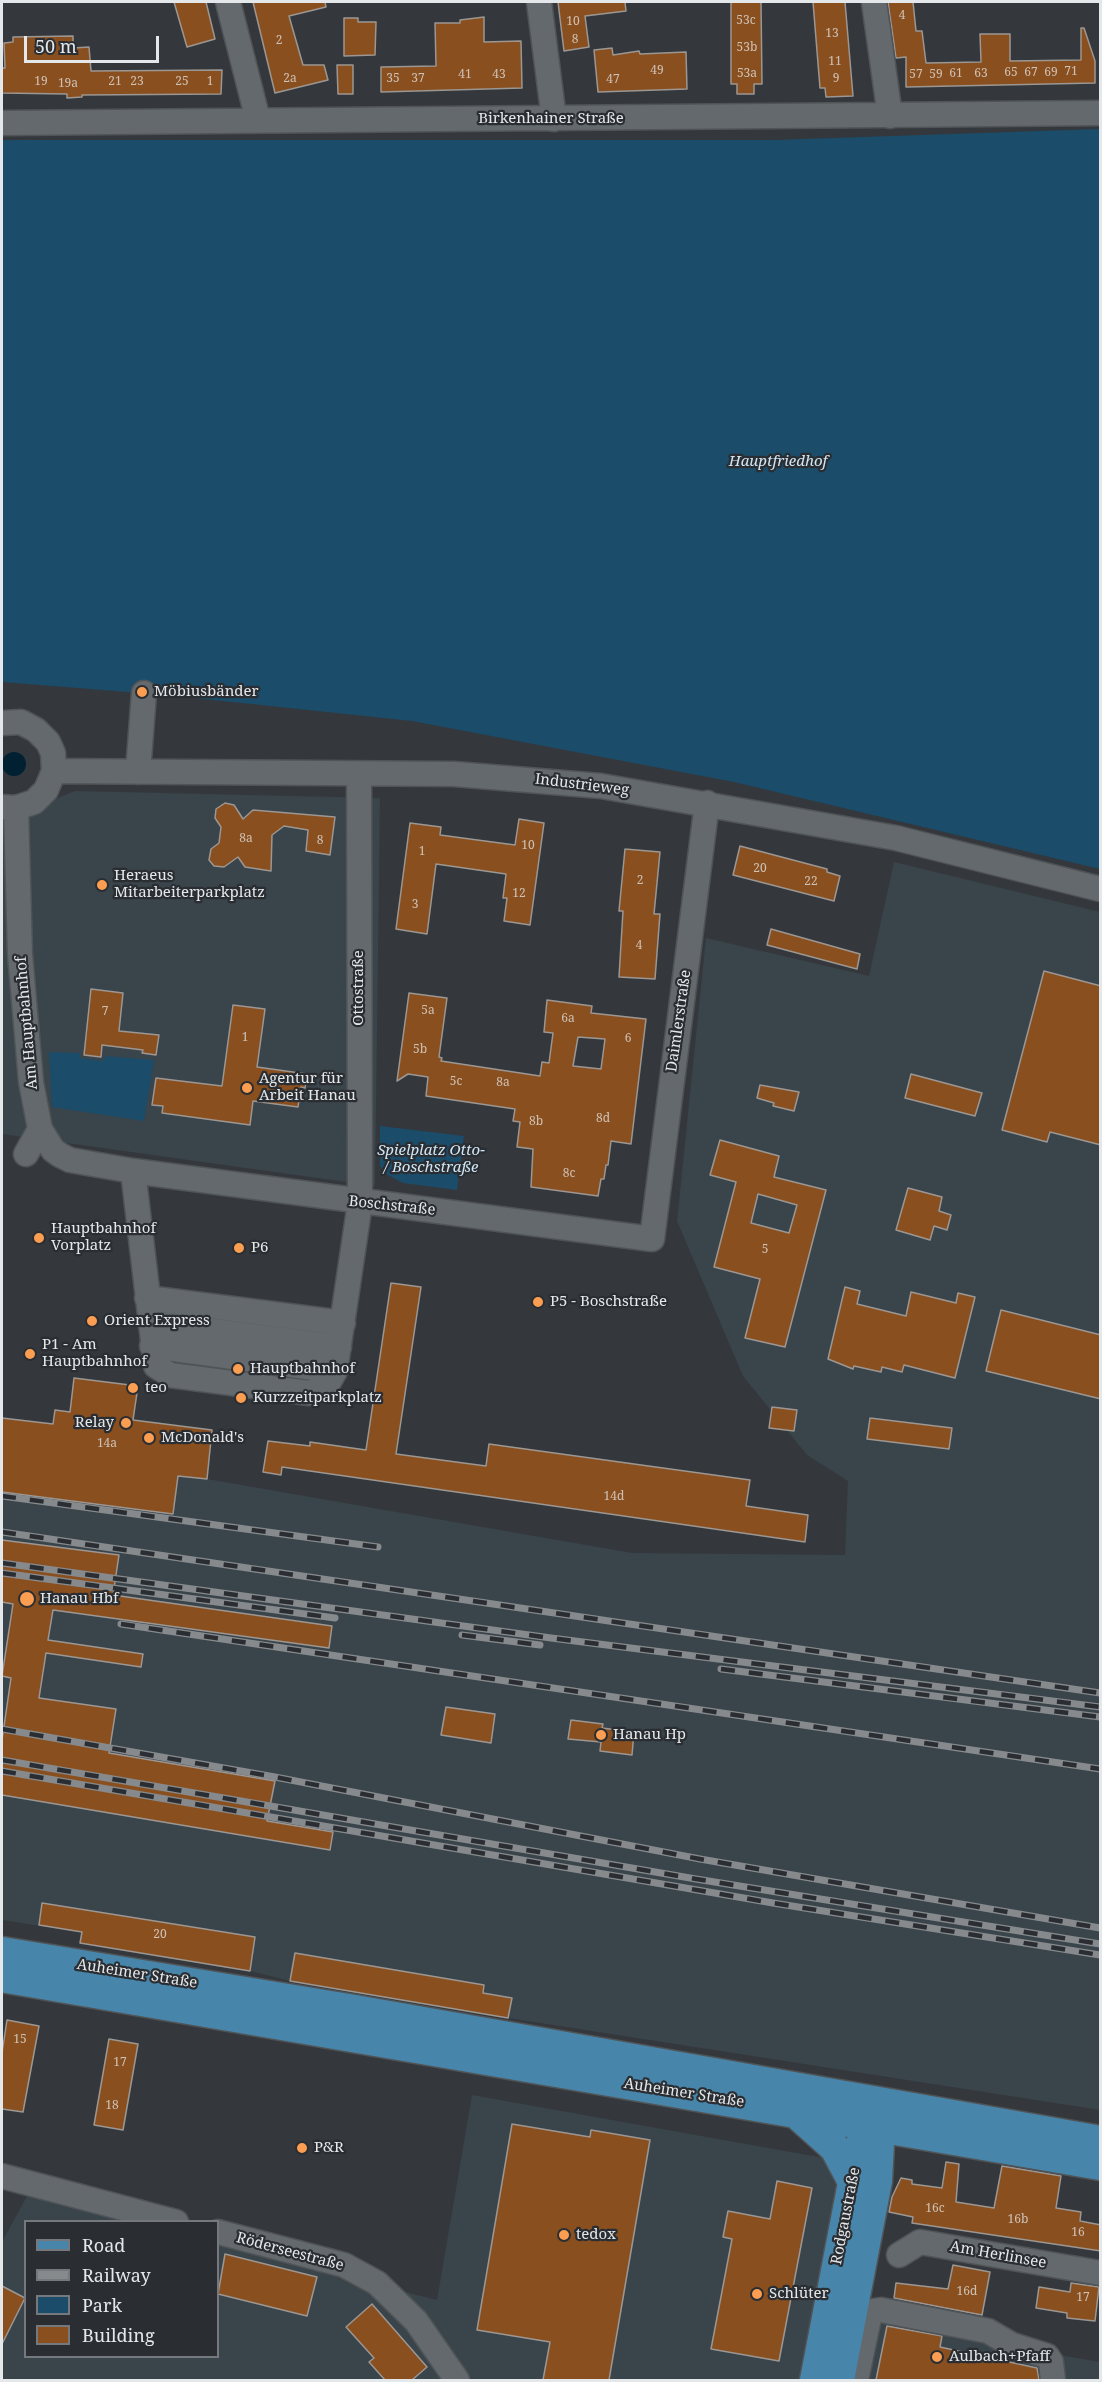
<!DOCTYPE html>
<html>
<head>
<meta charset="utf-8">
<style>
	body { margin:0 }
	#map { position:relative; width:1102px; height:2382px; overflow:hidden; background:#34383c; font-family:"Noto Serif",serif }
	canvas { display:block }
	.frame { position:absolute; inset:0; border:3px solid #e5e8ea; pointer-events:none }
	.legend { position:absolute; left:24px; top:2220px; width:195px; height:138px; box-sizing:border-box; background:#2a2e32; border:2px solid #75787c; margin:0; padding:8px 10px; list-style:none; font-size:18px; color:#e5e8ea }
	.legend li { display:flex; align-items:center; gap:12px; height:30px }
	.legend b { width:30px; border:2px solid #75787c }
	.scale { position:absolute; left:24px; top:36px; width:135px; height:27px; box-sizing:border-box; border:3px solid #e5e8ea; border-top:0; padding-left:8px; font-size:18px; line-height:21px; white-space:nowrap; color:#e5e8ea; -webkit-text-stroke:4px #2a2e32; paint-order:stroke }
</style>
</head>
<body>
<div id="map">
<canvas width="1102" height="2382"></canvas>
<div class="frame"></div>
<ul class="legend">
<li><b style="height:8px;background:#4786aa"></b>Road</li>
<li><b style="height:8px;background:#878a8d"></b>Railway</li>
<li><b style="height:16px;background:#1b4c69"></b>Park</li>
<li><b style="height:16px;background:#8a4f1e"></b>Building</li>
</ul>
<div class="scale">50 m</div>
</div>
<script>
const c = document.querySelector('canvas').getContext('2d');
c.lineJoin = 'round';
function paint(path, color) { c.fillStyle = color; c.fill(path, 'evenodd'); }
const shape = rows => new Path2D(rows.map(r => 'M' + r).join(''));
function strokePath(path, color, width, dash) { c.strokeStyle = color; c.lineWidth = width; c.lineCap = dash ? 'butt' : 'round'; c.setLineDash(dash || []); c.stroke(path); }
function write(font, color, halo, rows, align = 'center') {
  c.font = font + ' "Noto Serif",serif'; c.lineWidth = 4.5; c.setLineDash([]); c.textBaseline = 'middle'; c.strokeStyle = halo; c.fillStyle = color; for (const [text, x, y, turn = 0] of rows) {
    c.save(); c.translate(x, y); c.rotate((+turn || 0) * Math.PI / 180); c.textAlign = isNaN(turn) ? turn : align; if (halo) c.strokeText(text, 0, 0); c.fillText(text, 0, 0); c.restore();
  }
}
paint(shape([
	[75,791,380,798,375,1186,2,1134,2,820],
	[894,862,1100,912,1100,2110,508,2018,290,1981,250,1971,80,1943,81,1932,2,1920,2,1418,53,1424,55,1410,212,1430,207,1479,632,1553,845,1555,848,1481,807,1455,743,1376,677,1221,706,938,869,976],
	[472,2095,830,2159,836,2185,816,2312,1100,2362,1100,2380,2,2380,2,2242,27,2196,125,2221,26,2222,26,2356,218,2356,218,2245,437,2300]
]), '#3a444b');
paint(shape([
	[1100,129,1100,869,734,782,412,721,166,695,2,682,2,140,774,140],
	[49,1052,80,1053,80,1058,103,1061,106,1056,154,1060,144,1121,52,1107],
	[380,1126,464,1136,457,1190,403,1183,386,1174,380,1166]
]), '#1b4c69');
paint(shape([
	'2 764a12 12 0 1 1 24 0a12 12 0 1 1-24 0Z'
]), '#012032');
const building = shape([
	[174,2,206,2,215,39,187,47,174,2],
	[253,2,325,2,326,7,289,16,303,65,324,65,328,80,275,93,253,2],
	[558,2,625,2,626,11,585,16,589,47,564,51,558,2],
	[731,2,761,2,762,84,754,84,754,94,737,94,737,84,731,84,731,2],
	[813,2,845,2,853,96,826,97,825,88,820,88,813,2],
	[888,2,913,2,916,31,922,31,926,63,981,62,980,34,1010,34,1010,61,1081,60,1081,28,1084,28,1095,61,1095,83,906,87,906,57,896,58,888,2],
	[484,17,484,42,521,41,522,88,381,92,381,67,436,66,435,23,460,23,460,20,484,17],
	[344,18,358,18,358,22,376,22,375,55,344,56,344,18],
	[73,36,73,48,89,47,91,71,222,70,221,94,82,95,82,97,67,98,67,94,2,93,2,68,5,68,4,43,13,42,13,37,73,36],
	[612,48,613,55,639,51,640,54,686,52,687,89,598,92,594,50,612,48],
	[337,65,353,65,353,94,338,94,337,65],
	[225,803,234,805,243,819,253,810,335,817,330,855,306,851,308,830,284,826,272,835,271,871,245,867,238,857,224,867,214,866,209,860,211,849,219,843,221,827,215,818,216,809,225,803],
	[519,819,544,823,530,925,504,921,507,898,503,898,506,874,436,864,427,934,396,929,410,823,441,827,440,835,515,845,519,819],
	[740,846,827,869,827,872,840,876,834,901,733,875,740,846],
	[625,849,660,852,654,914,660,914,655,979,619,977,623,911,619,911,625,849],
	[771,929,860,954,857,969,767,945,771,929],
	[1044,971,1101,986,1101,1145,1050,1132,1047,1142,1002,1130,1044,971],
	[91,989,123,993,119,1031,159,1035,156,1055,142,1053,143,1050,102,1045,101,1057,84,1055,91,989],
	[409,993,447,998,439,1057,442,1058,441,1061,540,1076,542,1062,549,1063,553,1033,544,1032,547,1000,592,1006,591,1013,646,1019,631,1144,611,1141,608,1165,606,1165,604,1179,601,1179,598,1196,531,1187,533,1149,517,1147,520,1122,513,1121,515,1109,426,1096,428,1077,408,1074,397,1081,409,993],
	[578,1037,605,1039,601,1069,573,1066,578,1037],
	[233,1005,265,1009,257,1067,307,1074,305,1088,301,1087,298,1107,253,1101,250,1125,162,1113,163,1106,152,1105,156,1078,222,1086,233,1005],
	[911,1074,982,1093,975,1116,905,1098,911,1074],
	[760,1085,799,1092,794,1111,773,1106,774,1103,757,1098,760,1085],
	[720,1140,779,1156,774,1177,826,1190,785,1347,745,1338,760,1279,714,1267,736,1182,710,1175,720,1140],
	[758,1194,797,1205,789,1233,751,1223,758,1194],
	[908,1188,942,1197,939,1211,951,1215,947,1230,934,1226,930,1240,896,1230,908,1188],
	[391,1283,421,1287,396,1454,486,1466,489,1444,750,1480,746,1506,808,1515,805,1542,282,1467,281,1475,263,1472,268,1441,310,1446,310,1442,366,1450,391,1283],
	[845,1287,860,1291,857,1304,906,1316,911,1292,956,1303,958,1293,975,1297,955,1378,904,1365,902,1372,882,1367,881,1372,854,1366,853,1369,828,1359,845,1287],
	[1001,1310,1101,1335,1101,1399,986,1371,1001,1310],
	[74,1378,138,1386,133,1420,212,1430,207,1479,178,1476,173,1514,2,1492,2,1418,53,1424,55,1410,70,1412,74,1378],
	[772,1407,797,1410,794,1431,769,1428,772,1407],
	[870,1418,952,1428,949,1449,867,1439,870,1418],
	[2,1540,119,1555,113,1595,332,1626,329,1648,53,1610,48,1640,143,1654,141,1667,46,1653,39,1698,116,1709,109,1753,275,1781,267,1821,333,1832,330,1850,2,1795,2,1740,11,1678,2,1676,13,1604,2,1602,2,1540],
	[446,1707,495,1714,491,1743,441,1735,446,1707],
	[571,1720,603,1724,602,1728,634,1732,632,1755,600,1751,601,1742,568,1739,571,1720],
	[42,1903,255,1937,250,1971,80,1943,82,1932,39,1925,42,1903],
	[295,1953,484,1985,483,1993,512,1998,508,2018,290,1981,295,1953],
	[7,2020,39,2026,23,2112,2,2109,2,2053,7,2020],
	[109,2039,138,2044,123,2130,94,2125,109,2039],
	[512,2124,590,2137,591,2130,650,2140,609,2380,543,2380,550,2342,477,2330,512,2124],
	[946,2162,959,2164,956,2202,994,2208,1002,2166,1061,2176,1056,2208,1081,2212,1080,2221,1101,2225,1101,2251,912,2223,913,2217,889,2212,892,2197,901,2178,912,2180,912,2184,942,2188,946,2162],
	[777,2181,812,2188,779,2361,711,2349,732,2239,723,2237,728,2211,770,2219,777,2181],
	[225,2254,317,2277,307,2316,218,2294,225,2254],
	[953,2265,990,2272,982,2315,894,2298,896,2283,948,2289,953,2265],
	[1071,2283,1099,2287,1095,2321,1067,2318,1067,2313,1036,2308,1039,2287,1070,2292,1071,2283],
	[2,2286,25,2298,2,2344,2,2286],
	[372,2304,427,2367,412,2380,385,2380,369,2362,374,2358,346,2327,372,2304],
	[887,2326,942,2336,940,2347,1037,2368,1039,2380,876,2380,887,2326]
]);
paint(building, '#8a4f1e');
strokePath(building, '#9c9793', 1.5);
const minor = shape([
	[228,2,258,120],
	[539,2,554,119],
	[874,2,890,116],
	[2,123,1100,113],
	[2,723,21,722,36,730,48,742,53,753,54,771,46,790,34,802,16,808,2,807],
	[54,771,454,774,601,786,896,838,1100,889],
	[138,772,144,693],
	[16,808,20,954,31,1082,40,1129,53,1150,60,1155,70,1160,133,1171,652,1239,707,803],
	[26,1154,40,1129],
	[133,1171,156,1366,170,1375,309,1393,326,1387,335,1371,360,1203,359,774],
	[147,1298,343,1323],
	[150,1323,339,1347],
	[152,1346,335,1371],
	[2,2176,176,2222],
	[218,2232,344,2265,377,2283,416,2321,457,2380],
	[899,2255,920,2242,1100,2273],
	[856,2380,869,2318,874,2311,881,2310,988,2331,1012,2345,1047,2356,1051,2362,1053,2380]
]);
const major = shape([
	[2,1952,355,2010,1100,2141],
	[2,1977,1100,2165],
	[796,2113,835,2148,853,2182],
	[815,2380,860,2146,868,2129,885,2115],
	[839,2380,877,2181,879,2143,870,2122]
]);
strokePath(minor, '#505457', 27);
strokePath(major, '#505457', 33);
strokePath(minor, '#63696c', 24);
strokePath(major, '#4786aa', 30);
const rail = shape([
	[2,1496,378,1547],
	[2,1532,1100,1693],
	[2,1563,551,1638,1100,1707],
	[2,1573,335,1618],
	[121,1624,1100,1769],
	[462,1635,540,1645],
	[721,1669,1100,1717],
	[2,1729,275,1777,700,1859,1100,1928],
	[2,1760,696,1879,1100,1944],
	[2,1771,773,1903,1100,1955]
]);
strokePath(rail, '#878a8d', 7);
strokePath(rail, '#2a2e32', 4.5, [14]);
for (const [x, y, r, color] of [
	[142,692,6,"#fc9e52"],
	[102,885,6,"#fc9e52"],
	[247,1088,6,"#fc9e52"],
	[39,1238,6,"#fc9e52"],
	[239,1248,6,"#fc9e52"],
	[538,1302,6,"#fc9e52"],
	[92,1321,6,"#fc9e52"],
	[30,1354,6,"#fc9e52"],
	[238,1369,6,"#fc9e52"],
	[133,1388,6,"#fc9e52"],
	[241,1398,6,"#fc9e52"],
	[126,1423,6,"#fc9e52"],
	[149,1438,6,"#fc9e52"],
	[27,1599,8,"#fc9e52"],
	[601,1735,6,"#fc9e52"],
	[302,2148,6,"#fc9e52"],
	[564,2235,6,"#fc9e52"],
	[757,2294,6,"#fc9e52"],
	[937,2357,6,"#fc9e52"]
]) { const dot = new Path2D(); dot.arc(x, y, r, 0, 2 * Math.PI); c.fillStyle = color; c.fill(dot); strokePath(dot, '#2a2e32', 2); }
write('12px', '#cec2b7', null, [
	["4",902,16],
	["53c",746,21],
	["10",573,22],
	["13",832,34],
	["8",575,40],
	["2",279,41],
	["53b",747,48],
	["11",835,62],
	["49",657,71],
	["71",1071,72],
	["65",1011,73],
	["67",1031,73],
	["69",1051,73],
	["53a",747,74],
	["61",956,74],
	["63",981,74],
	["41",465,75],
	["43",499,75],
	["57",916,75],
	["59",936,75],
	["2a",290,79],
	["35",393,79],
	["37",418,79],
	["9",836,79],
	["47",613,80],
	["19",41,82],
	["21",115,82],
	["23",137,82],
	["25",182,82],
	["1",210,82],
	["19a",68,84],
	["8a",246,839],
	["8",320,841],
	["10",528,846],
	["1",422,852],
	["20",760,869],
	["2",640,881],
	["22",811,882],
	["12",519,894],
	["3",415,905],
	["4",639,946],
	["5a",428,1011],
	["7",105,1012],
	["6a",568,1019],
	["1",245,1038],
	["6",628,1039],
	["5b",420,1050],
	["5c",456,1082],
	["8a",503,1083],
	["8d",603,1119],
	["8b",536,1122],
	["8c",569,1174],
	["5",765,1250],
	["14a",107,1444],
	["14d",614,1497],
	["20",160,1935],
	["15",20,2040],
	["17",120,2063],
	["18",112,2106],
	["16c",935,2209],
	["16b",1018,2220],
	["16",1078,2233],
	["16d",967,2292],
	["17",1083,2298]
]);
write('15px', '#e5e8ea', '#2a2e32', [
	["Birkenhainer Straße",551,119],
	["Industrieweg",582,785,7],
	["Ottostraße",359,988,-90],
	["Daimlerstraße",679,1021,-82],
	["Am Hauptbahnhof",27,1023,-95],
	["Boschstraße",392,1206,6],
	["Auheimer Straße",137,1974,9],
	["Auheimer Straße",684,2093,9],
	["Rodgaustraße",846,2216,-79],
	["Röderseestraße",290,2252,15],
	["Am Herlinsee",998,2255,10]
]);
write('italic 15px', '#d0e6f5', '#2a2e32', [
	["Hauptfriedhof",778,462],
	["Spielplatz Otto-",431,1151],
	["/ Boschstraße",431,1168]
]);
write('15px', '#e5e8ea', '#2a2e32', [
	["Möbiusbänder",154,692],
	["Heraeus",114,876],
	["Mitarbeiterparkplatz",114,893],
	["Agentur für",259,1079],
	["Arbeit Hanau",259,1096],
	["Hauptbahnhof",51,1229],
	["Vorplatz",51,1246],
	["P6",251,1248],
	["P5 - Boschstraße",550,1302],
	["Orient Express",104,1321],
	["P1 - Am",42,1345],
	["Hauptbahnhof",42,1362],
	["Hauptbahnhof",250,1369],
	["teo",145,1388],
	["Kurzzeitparkplatz",253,1398],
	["Relay",114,1423,"right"],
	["McDonald's",161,1438],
	["Hanau Hbf",40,1599],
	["Hanau Hp",613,1735],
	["P&R",314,2148],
	["tedox",576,2235],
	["Schlüter",769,2294],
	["Aulbach+Pfaff",949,2357]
], 'left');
</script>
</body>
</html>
